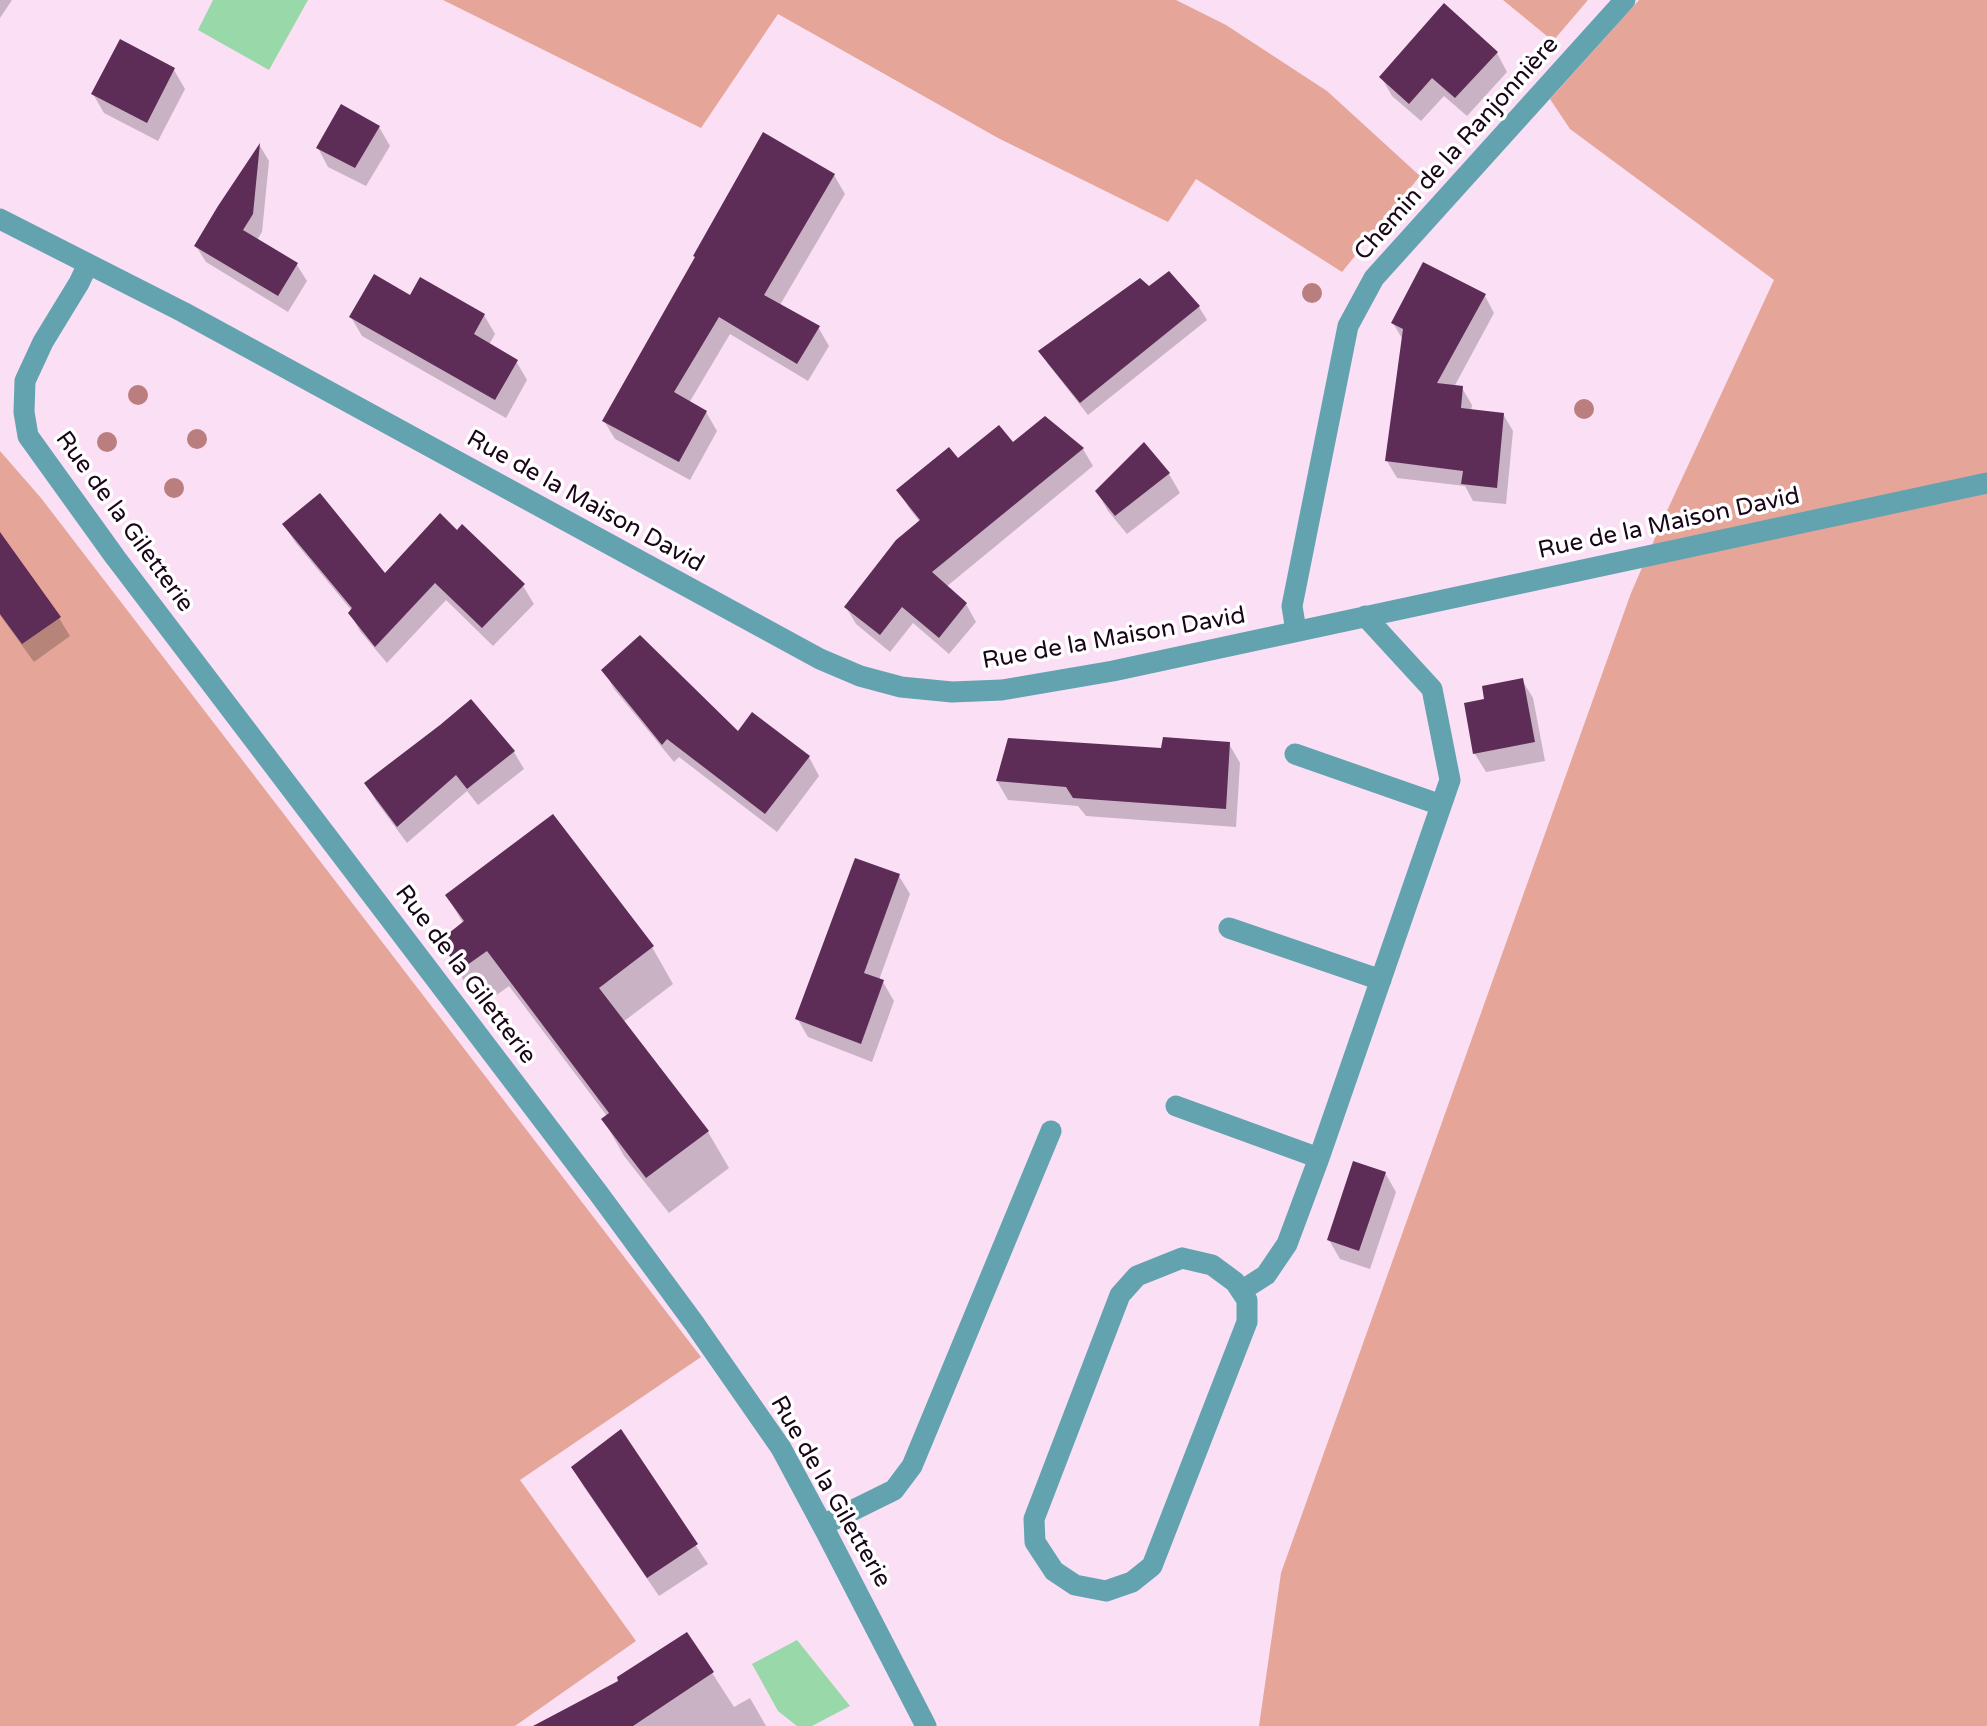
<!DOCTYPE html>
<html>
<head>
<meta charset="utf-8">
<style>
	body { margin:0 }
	canvas { display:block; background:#fadff5 }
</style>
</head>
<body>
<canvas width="1987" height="1726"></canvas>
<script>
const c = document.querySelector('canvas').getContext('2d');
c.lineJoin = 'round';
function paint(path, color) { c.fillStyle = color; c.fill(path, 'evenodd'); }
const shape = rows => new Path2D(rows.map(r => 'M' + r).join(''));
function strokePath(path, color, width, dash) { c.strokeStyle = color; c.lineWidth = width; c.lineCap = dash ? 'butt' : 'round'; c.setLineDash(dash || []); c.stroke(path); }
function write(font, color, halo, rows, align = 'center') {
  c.font = font + ' "Varela Round",sans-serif'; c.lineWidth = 7; c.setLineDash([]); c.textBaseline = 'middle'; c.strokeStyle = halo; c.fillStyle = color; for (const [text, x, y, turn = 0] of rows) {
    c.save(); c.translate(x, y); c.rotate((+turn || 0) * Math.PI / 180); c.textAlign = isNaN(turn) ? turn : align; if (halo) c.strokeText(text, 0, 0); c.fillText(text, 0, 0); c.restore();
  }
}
paint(shape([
	[443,0,1176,0,1226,25,1327,91,1420,176,1342,272,1196,179,1168,222,998,138,778,14,701,128],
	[1503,0,1588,0,1553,41],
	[1639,0,1987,0,1987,1726,1259,1726,1281,1573,1631,593,1666,513,1774,280,1570,129,1550,99],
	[0,451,41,498,701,1357,520,1480,636,1641,515,1726,0,1726]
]), '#e5a699');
paint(shape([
	[213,0,308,0,269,70,198,30],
	[797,1640,850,1706,812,1726,797,1726,778,1711,752,1664]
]), '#98d8a9');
paint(shape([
	[0,0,12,0,0,18],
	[1497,53,1507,72,1467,116,1444,96,1421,121,1392,96,1381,77],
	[174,70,185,89,158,141,104,113,93,94],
	[379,127,390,146,366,186,328,167,318,148],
	[260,146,269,161,262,232,257,240,297,265,307,281,288,312,206,262,196,246,219,207],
	[834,175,845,194,780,305,818,327,829,346,808,381,730,334,689,403,706,412,717,431,690,480,615,439,604,421],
	[1169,273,1199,307,1207,320,1088,415,1048,364,1040,351,1149,288],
	[1485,296,1494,313,1454,387,1462,388,1472,405,1471,411,1503,414,1513,431,1506,504,1473,501,1465,486,1397,478,1387,461,1403,340,1393,323],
	[411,298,484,315,495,334,489,345,516,361,527,380,506,418,362,336,351,317],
	[1045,418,1083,449,1093,466,946,587,966,604,976,622,949,654,913,623,890,652,856,624,846,607,920,522,909,508,899,491,958,460,1013,444],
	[1144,445,1169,474,1180,493,1127,534,1108,511,1097,492],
	[284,524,385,576,457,532,462,527,523,586,534,604,493,646,446,600,387,663,360,631,350,613,352,611,295,542],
	[0,535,59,618,70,636,34,662,0,615],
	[604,670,738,734,809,757,819,776,777,832,679,757,674,762,614,689],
	[1522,680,1533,698,1545,761,1486,772,1475,754,1486,701],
	[1229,744,1240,763,1236,827,1086,816,1078,806,1008,800,997,781],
	[514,752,524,769,478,805,467,791,407,843,376,801,366,784],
	[899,876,910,894,879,980,883,982,894,1001,872,1062,808,1037,797,1018],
	[447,896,652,947,673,984,623,1022,708,1132,729,1168,669,1213,624,1156,603,1119,607,1116,509,986,483,1005,462,978,441,942,463,923],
	[1385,1173,1396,1192,1370,1269,1340,1259,1329,1240],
	[621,1432,708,1564,659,1596,584,1487,573,1468],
	[687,1634,734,1707,750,1698,766,1726,554,1726,620,1682]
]), '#0003');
paint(shape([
	[1444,3,1498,52,1455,98,1432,78,1409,104,1379,77],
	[120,39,175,68,147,123,91,94],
	[341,104,380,126,355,168,316,148],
	[763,132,835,174,764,295,820,326,797,364,719,317,674,392,707,411,679,462,602,421,695,257,693,256],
	[260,143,253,214,243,230,298,263,278,296,194,246,218,206],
	[1423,262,1486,294,1437,383,1463,386,1461,408,1504,413,1497,488,1461,484,1463,471,1385,461,1403,329,1391,323],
	[1169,271,1200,306,1080,403,1038,351,1140,278,1149,286],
	[374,274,410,295,420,277,485,314,474,334,518,360,495,400,349,317],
	[1045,416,1084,448,932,572,967,603,939,638,902,607,880,635,844,607,896,540,920,520,896,490,949,447,958,458,999,425,1013,442],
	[1144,442,1170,473,1115,516,1095,491],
	[320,493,385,573,440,513,457,530,462,524,525,584,482,628,435,583,375,647,348,613,352,608,282,524],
	[0,532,61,617,22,644,0,614],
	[640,635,738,731,752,712,810,756,765,814,667,739,662,745,601,670],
	[1523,678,1535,742,1473,754,1464,703,1484,699,1482,686],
	[471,699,515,751,467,789,456,775,397,827,364,783,440,725],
	[1163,737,1230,742,1226,809,1073,798,1066,787,996,781,1008,738,1161,748],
	[553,814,654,946,599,988,709,1131,646,1178,601,1119,609,1113,487,951,460,970,439,941,464,921,445,895],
	[855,858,900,874,864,973,884,980,861,1044,795,1019],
	[1353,1161,1386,1172,1359,1251,1327,1240],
	[621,1429,698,1544,647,1578,571,1467],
	[687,1632,714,1672,633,1726,533,1726,618,1681,617,1677]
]), '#5d2c57');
strokePath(shape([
	[0,219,183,312,820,659,860,676,901,687,952,692,1002,690,1113,671,1987,483],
	[88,264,79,283,43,342,25,381,24,412,28,436,115,557,599,1194,694,1323,781,1448,826,1532,926,1726],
	[1296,631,1292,606,1348,326,1374,278,1625,0],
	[1295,754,1441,805],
	[1229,928,1381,980],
	[1176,1106,1319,1158],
	[1182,1258,1212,1265,1235,1282,1247,1300,1247,1322,1152,1566,1132,1582,1106,1591,1075,1585,1054,1571,1035,1542,1034,1519,1120,1295,1137,1276,1182,1258],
	[1241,1291,1266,1275,1287,1244,1319,1158,1450,780,1432,689,1365,616],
	[823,1525,894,1490,912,1466,1051,1131]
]), '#63a3b0', 21);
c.fillStyle = '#ba7e7f';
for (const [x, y] of [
	[1312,293],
	[138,395],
	[1584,409],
	[197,439],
	[107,442],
	[174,488]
]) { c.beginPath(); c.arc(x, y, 10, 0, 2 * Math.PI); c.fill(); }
write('24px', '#190517', '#fff', [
	["Chemin de la Ranjonnière",1457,149,-48],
	["Rue de la Maison David",585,502,29],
	["Rue de la Giletterie",124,522,54],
	["Rue de la Maison David",1669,524,-12],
	["Rue de la Maison David",1114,639,-10],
	["Rue de la Giletterie",465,975,53],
	["Rue de la Giletterie",830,1492,60]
]);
</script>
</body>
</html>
